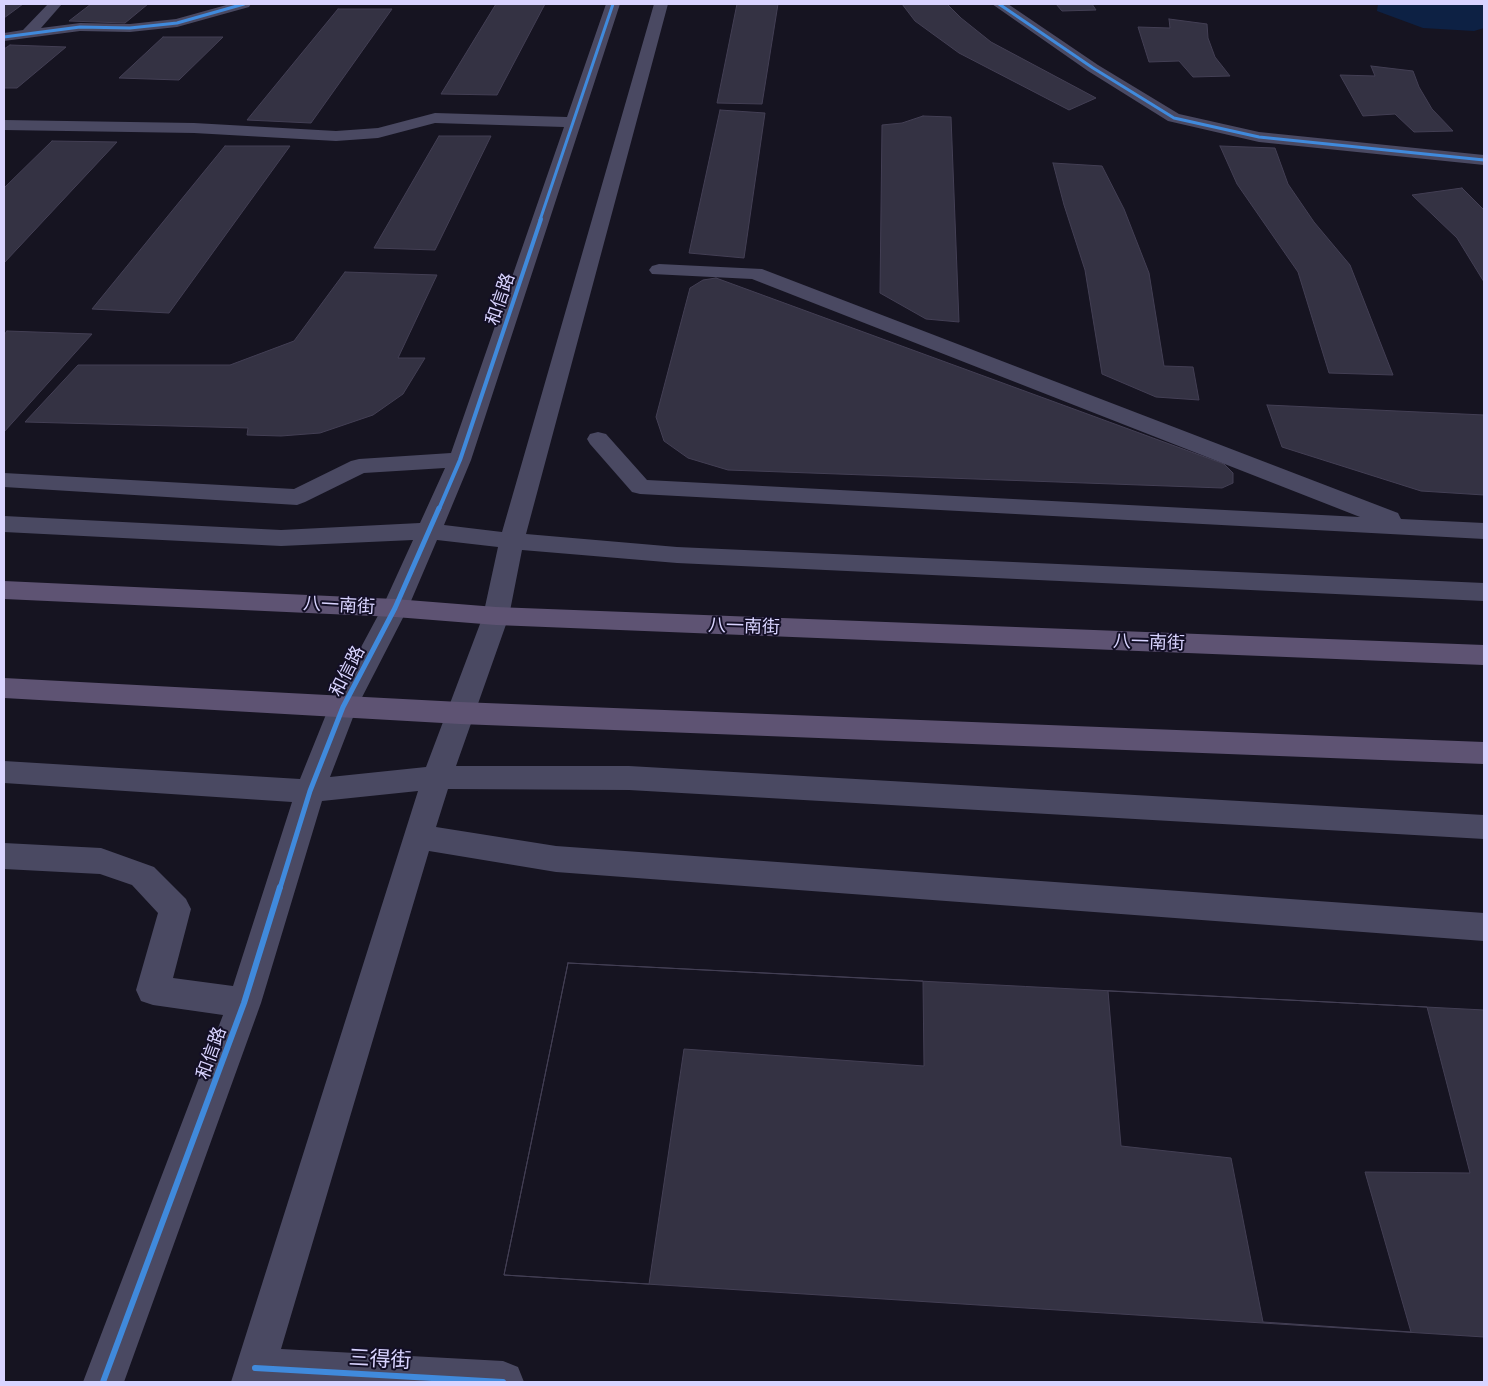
<!DOCTYPE html>
<html>
<head>
<meta charset="utf-8">
<style>
	body { margin:0 }
	#map { position:relative; width:1488px; height:1386px; overflow:hidden; background:#161421; font-family:Barlow,sans-serif }
	canvas { display:block }
	.frame { position:absolute; inset:0; border:5px solid #d9d4ff; pointer-events:none }
</style>
</head>
<body>
<div id="map">
<canvas width="1488" height="1386"></canvas>
<div class="frame"></div>
</div>
<script>
const c = document.querySelector('canvas').getContext('2d');
c.lineJoin = 'round';
function paint(path, color) { c.fillStyle = color; c.fill(path, 'evenodd'); }
const shape = rows => new Path2D(rows.map(r => 'M' + r).join(''));
function strokePath(path, color, width, dash) { c.strokeStyle = color; c.lineWidth = width; c.lineCap = dash ? 'butt' : 'round'; c.setLineDash(dash || []); c.stroke(path); }
function write(font, color, halo, rows, align = 'center') {
  c.font = font + ' Barlow,"Noto Sans SC",sans-serif'; c.lineWidth = 4; c.setLineDash([]); c.textBaseline = 'middle'; c.strokeStyle = halo; c.fillStyle = color; for (const [text, x, y, turn = 0] of rows) {
    c.save(); c.translate(x, y); c.rotate((+turn || 0) * Math.PI / 180); c.textAlign = isNaN(turn) ? turn : align; if (halo) c.strokeText(text, 0, 0); c.fillText(text, 0, 0); c.restore();
  }
}
paint(shape([
	[1378,4,1484,4,1484,28,1474,31,1423,28,1377,11]
]), '#0d2144');
const building = shape([
	[4,4,23,4,4,18,4,4],
	[91,4,148,4,125,23,69,21,91,4],
	[496,4,545,4,497,95,441,94,496,4],
	[737,4,778,4,762,104,717,103,737,4],
	[902,4,947,4,961,18,991,42,1096,98,1069,110,959,53,915,21,902,4],
	[1056,4,1092,4,1096,10,1062,11,1056,4],
	[338,9,392,9,311,123,247,120,338,9],
	[1169,19,1207,24,1208,38,1215,57,1230,76,1193,77,1179,61,1149,62,1138,27,1170,28,1169,19],
	[163,37,223,37,179,80,119,78,163,37],
	[10,45,66,47,17,88,4,88,4,49,10,45],
	[1371,66,1413,71,1419,87,1432,109,1453,131,1414,132,1395,114,1363,116,1340,75,1375,76,1371,66],
	[720,110,765,113,744,258,689,253,720,110],
	[923,116,951,117,959,322,926,319,880,293,882,125,902,123,923,116],
	[439,136,491,136,435,250,374,248,439,136],
	[52,141,117,142,4,263,4,188,52,141],
	[225,146,290,146,169,313,92,309,225,146],
	[1220,146,1275,148,1288,184,1314,222,1350,265,1393,375,1329,373,1298,272,1237,184,1220,146],
	[1053,163,1102,166,1124,209,1149,273,1164,366,1193,367,1199,400,1156,397,1102,374,1085,270,1064,205,1053,163],
	[1462,188,1484,210,1484,282,1457,238,1412,195,1462,188],
	[345,272,437,275,398,358,425,358,403,394,373,415,320,433,281,436,247,435,248,428,25,422,78,365,230,365,294,341,345,272],
	[716,278,1224,464,1233,473,1233,483,1222,488,728,470,688,458,664,441,656,417,690,288,703,280,716,278],
	[7,331,92,334,4,432,4,335,7,331],
	[1267,405,1484,415,1484,495,1421,491,1282,447,1267,405],
	[568,963,1484,1010,1484,1337,504,1275,568,963],
	[568,963,923,981,924,1066,684,1049,649,1284,504,1275,568,963],
	[1108,991,1427,1007,1470,1173,1365,1172,1411,1332,1263,1322,1231,1158,1121,1146,1108,991]
]);
paint(building, '#343243');
strokePath(building, '#433f54', 1);
paint(shape([
	[48,4,62,4,41,28,80,23,130,24,176,19,230,4,251,4,249,7,177,27,130,32,80,31,4,41,4,33,23,30,48,4],
	[606,4,620,4,471,460,444,525,502,532,654,4,668,4,526,534,677,547,1484,583,1484,601,677,563,522,550,509,616,456,766,629,766,1484,815,1484,839,629,790,448,789,436,827,556,846,1484,913,1484,941,556,872,429,851,281,1349,503,1361,518,1367,524,1382,231,1382,418,791,322,801,261,1003,124,1382,83,1382,223,1015,153,1005,141,1001,136,990,158,913,132,885,100,874,4,869,4,843,101,848,154,867,186,899,191,909,173,978,233,986,292,802,4,783,4,761,300,779,329,707,382,608,413,540,281,546,4,532,4,516,281,530,420,523,445,468,364,473,305,502,297,505,4,487,4,473,294,489,351,461,359,459,451,453,564,127,435,123,378,138,336,141,194,133,4,130,4,120,194,123,336,131,378,128,435,113,567,117,606,4],
	[437,540,498,547,483,616,426,767,330,777,357,707,408,608,437,540],
	[992,4,1008,4,1098,65,1179,114,1259,132,1484,155,1484,165,1259,142,1168,121,1088,71,992,4],
	[659,264,762,269,1398,513,1401,519,1484,523,1484,539,640,494,632,492,590,444,587,439,590,434,598,432,606,434,647,480,1360,517,752,279,652,274,649,270,652,266,659,264]
]), '#4a4962');
paint(shape([
	[4,581,395,599,496,607,1484,645,1484,665,496,625,395,617,4,599,4,581],
	[4,678,460,702,1484,742,1484,764,460,724,4,698,4,678]
]), '#5e5373');
strokePath(shape([
	[999,4,1093,68,1174,118,1259,137,1484,160],
	[4,37,80,27,130,28,177,23,244,4],
	[540,220,613,4]
]), '#408adc', 3);
strokePath(shape([
	[439,509,460,460,541,219]
]), '#408adc', 4);
strokePath(shape([
	[280,888,310,791,343,707,395,608,439,508]
]), '#408adc', 5);
strokePath(shape([
	[255,1368,503,1382],
	[103,1382,244,1003,280,887]
]), '#408adc', 6);
write('18px', '#d9d4ff', '#130f26', [
	["和信路",500,299,-71],
	["八一南街",339,605,3],
	["八一南街",744,626,2],
	["八一南街",1149,642,2],
	["和信路",347,671,-63],
	["和信路",211,1053,-70]
]);
write('21px', '#d9d4ff', '#130f26', [
	["三得街",380,1359,3]
]);
</script>
</body>
</html>
